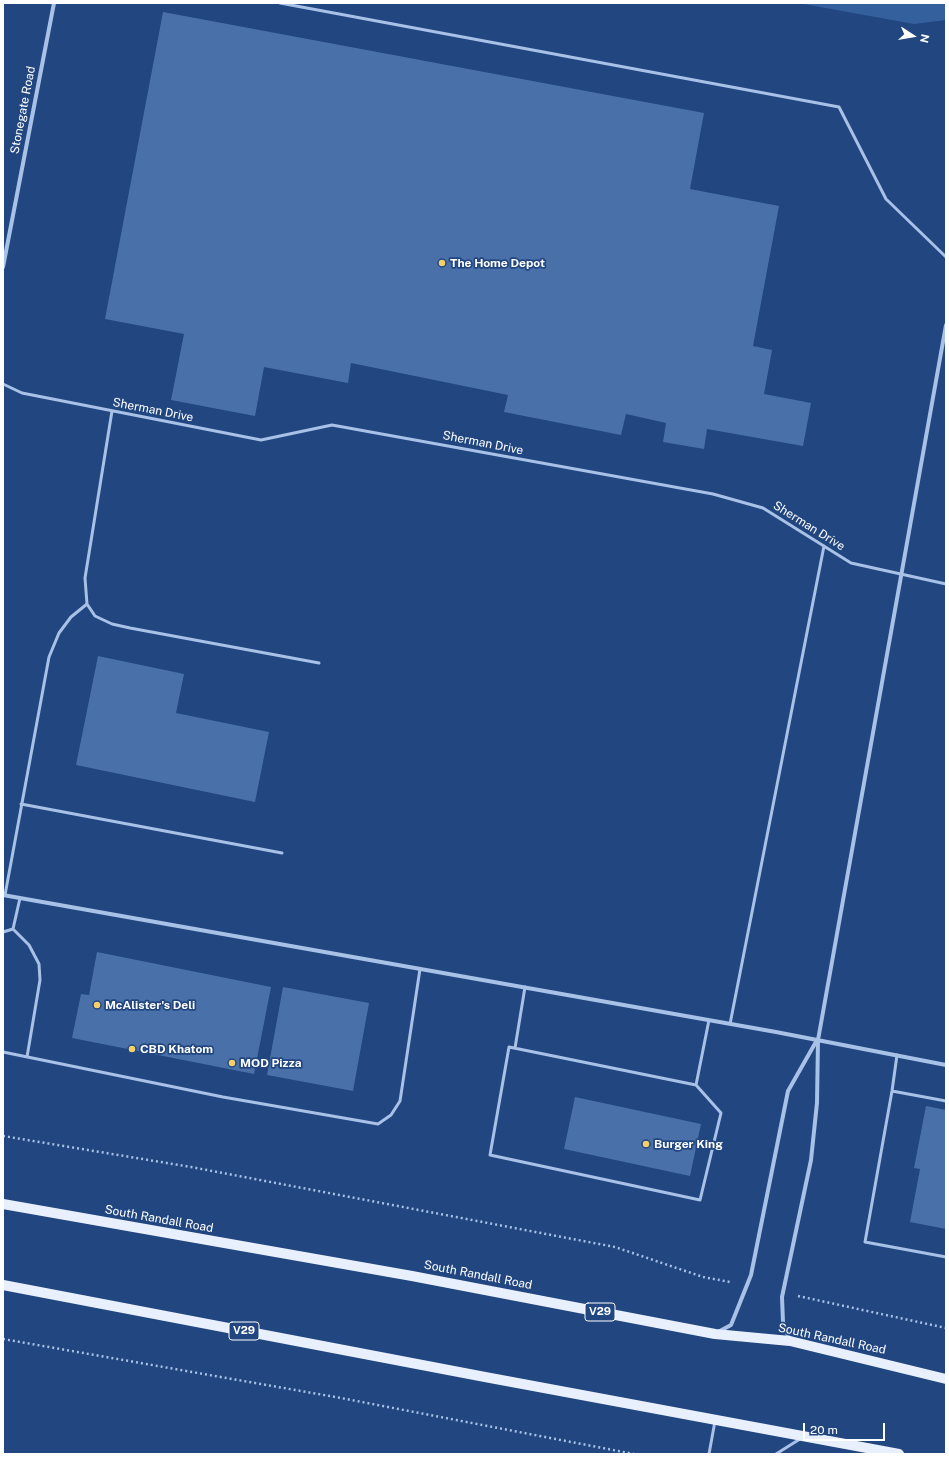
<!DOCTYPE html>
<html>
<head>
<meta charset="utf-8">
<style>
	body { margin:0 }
	#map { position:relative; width:949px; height:1457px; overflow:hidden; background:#214680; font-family:"Public Sans",sans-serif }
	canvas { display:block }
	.frame { position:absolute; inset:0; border:4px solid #fff; pointer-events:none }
	.north { position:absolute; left:893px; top:16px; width:40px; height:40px; -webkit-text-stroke:3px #214680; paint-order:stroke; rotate:102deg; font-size:11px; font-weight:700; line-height:16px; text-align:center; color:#fff }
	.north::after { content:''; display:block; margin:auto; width:14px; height:18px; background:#fff; clip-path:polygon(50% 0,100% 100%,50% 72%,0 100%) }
	.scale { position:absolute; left:803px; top:1423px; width:82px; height:18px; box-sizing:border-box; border:2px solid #fff; border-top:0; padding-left:5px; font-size:12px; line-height:14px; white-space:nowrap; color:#fff; -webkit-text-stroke:3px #214680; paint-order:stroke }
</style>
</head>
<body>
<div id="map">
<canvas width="949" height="1457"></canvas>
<div class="frame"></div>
<div class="north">N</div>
<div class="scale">20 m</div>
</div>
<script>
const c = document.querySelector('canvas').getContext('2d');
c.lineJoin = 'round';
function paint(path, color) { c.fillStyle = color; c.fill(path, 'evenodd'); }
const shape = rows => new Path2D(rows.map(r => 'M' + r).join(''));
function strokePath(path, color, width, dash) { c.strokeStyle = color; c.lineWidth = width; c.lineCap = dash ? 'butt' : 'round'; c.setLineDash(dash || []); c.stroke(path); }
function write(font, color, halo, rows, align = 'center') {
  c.font = font + ' "Public Sans",sans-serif'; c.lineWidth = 3.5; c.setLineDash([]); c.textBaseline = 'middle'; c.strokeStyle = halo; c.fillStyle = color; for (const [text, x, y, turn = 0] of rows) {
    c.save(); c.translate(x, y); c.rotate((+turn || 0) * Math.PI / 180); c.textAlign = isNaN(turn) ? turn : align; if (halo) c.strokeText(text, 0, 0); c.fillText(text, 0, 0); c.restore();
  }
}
paint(shape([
	[798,3,946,3,946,20,914,24]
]), '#35609e');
paint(shape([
	[163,12,704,113,690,189,779,206,753,346,772,350,764,394,811,403,803,446,707,429,704,449,663,442,666,423,626,414,621,435,504,412,508,395,351,363,348,383,264,367,255,416,171,400,184,334,105,319],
	[98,656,184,674,176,713,269,732,255,802,76,765],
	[97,952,271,987,254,1074,72,1038,81,994,89,995],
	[283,987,369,1003,353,1091,267,1075],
	[575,1097,701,1124,690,1176,564,1149],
	[926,1106,946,1110,946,1229,910,1222,920,1169,914,1168]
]), '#4a70a9');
strokePath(shape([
	[3,1136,191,1167,615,1247,703,1277,730,1282],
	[798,1296,946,1328],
	[3,1339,341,1398,634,1454]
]), '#a7c1e7', 2.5, [2, 3]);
strokePath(shape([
	[280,3,839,107,886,199,946,257],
	[3,384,22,393,261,440,332,425,713,494,763,508,851,563,946,584],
	[112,411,85,578,87,604,95,616,112,624,130,628,319,663],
	[21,804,282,853],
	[5,895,49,657,59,633,71,617,87,604],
	[13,929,29,945,39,964,40,980,27,1057],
	[3,932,13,929,20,898],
	[730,1024,824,546],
	[509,1047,696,1085,721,1113,700,1200,490,1155,509,1047],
	[515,1048,525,987],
	[3,1052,223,1097,378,1124,391,1115,400,1101,420,969],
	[897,1055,892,1091,865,1242,946,1257],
	[696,1085,709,1020],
	[892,1091,946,1101],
	[709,1454,715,1421],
	[776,1454,800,1439]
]), '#a7c1e7', 3);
strokePath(shape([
	[3,267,54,3],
	[3,895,776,1032,946,1065],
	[718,1332,731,1325,751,1275,788,1091,817,1040],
	[790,1341,783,1322,782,1297,811,1160,817,1103,818,1040,946,325]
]), '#a7c1e7', 4);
strokePath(shape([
	[3,1204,412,1276,715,1334,790,1341,946,1379],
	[3,1285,485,1377,899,1454]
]), '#e9f0fd', 10);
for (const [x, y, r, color] of [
	[442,263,4,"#f4d168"],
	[97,1005,4,"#f4d168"],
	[132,1049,4,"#f4d168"],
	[232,1063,4,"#f4d168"],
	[646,1144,4,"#f4d168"]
]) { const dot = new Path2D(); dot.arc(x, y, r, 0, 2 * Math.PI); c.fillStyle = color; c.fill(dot); strokePath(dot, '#214680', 1.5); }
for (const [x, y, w] of [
	[600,1312,30],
	[244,1331,30]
]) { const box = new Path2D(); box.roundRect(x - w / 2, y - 9, w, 18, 3); c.fillStyle = '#214680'; c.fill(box); strokePath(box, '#fff', 1); }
write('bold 11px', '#fff', null, [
	["V29",600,1312],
	["V29",244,1331]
]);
write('12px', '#fff', '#214680', [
	["Stonegate Road",23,110,-79],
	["Sherman Drive",153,410,11],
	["Sherman Drive",483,443,11],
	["Sherman Drive",809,526,32],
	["South Randall Road",159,1219,10],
	["South Randall Road",478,1275,11],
	["South Randall Road",832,1339,12]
]);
write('bold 12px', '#fff', '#214680', [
	["The Home Depot",450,263],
	["McAlister's Deli",105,1005],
	["CBD Khatom",140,1049],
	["MOD Pizza",240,1063],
	["Burger King",654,1144]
], 'left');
</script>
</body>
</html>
